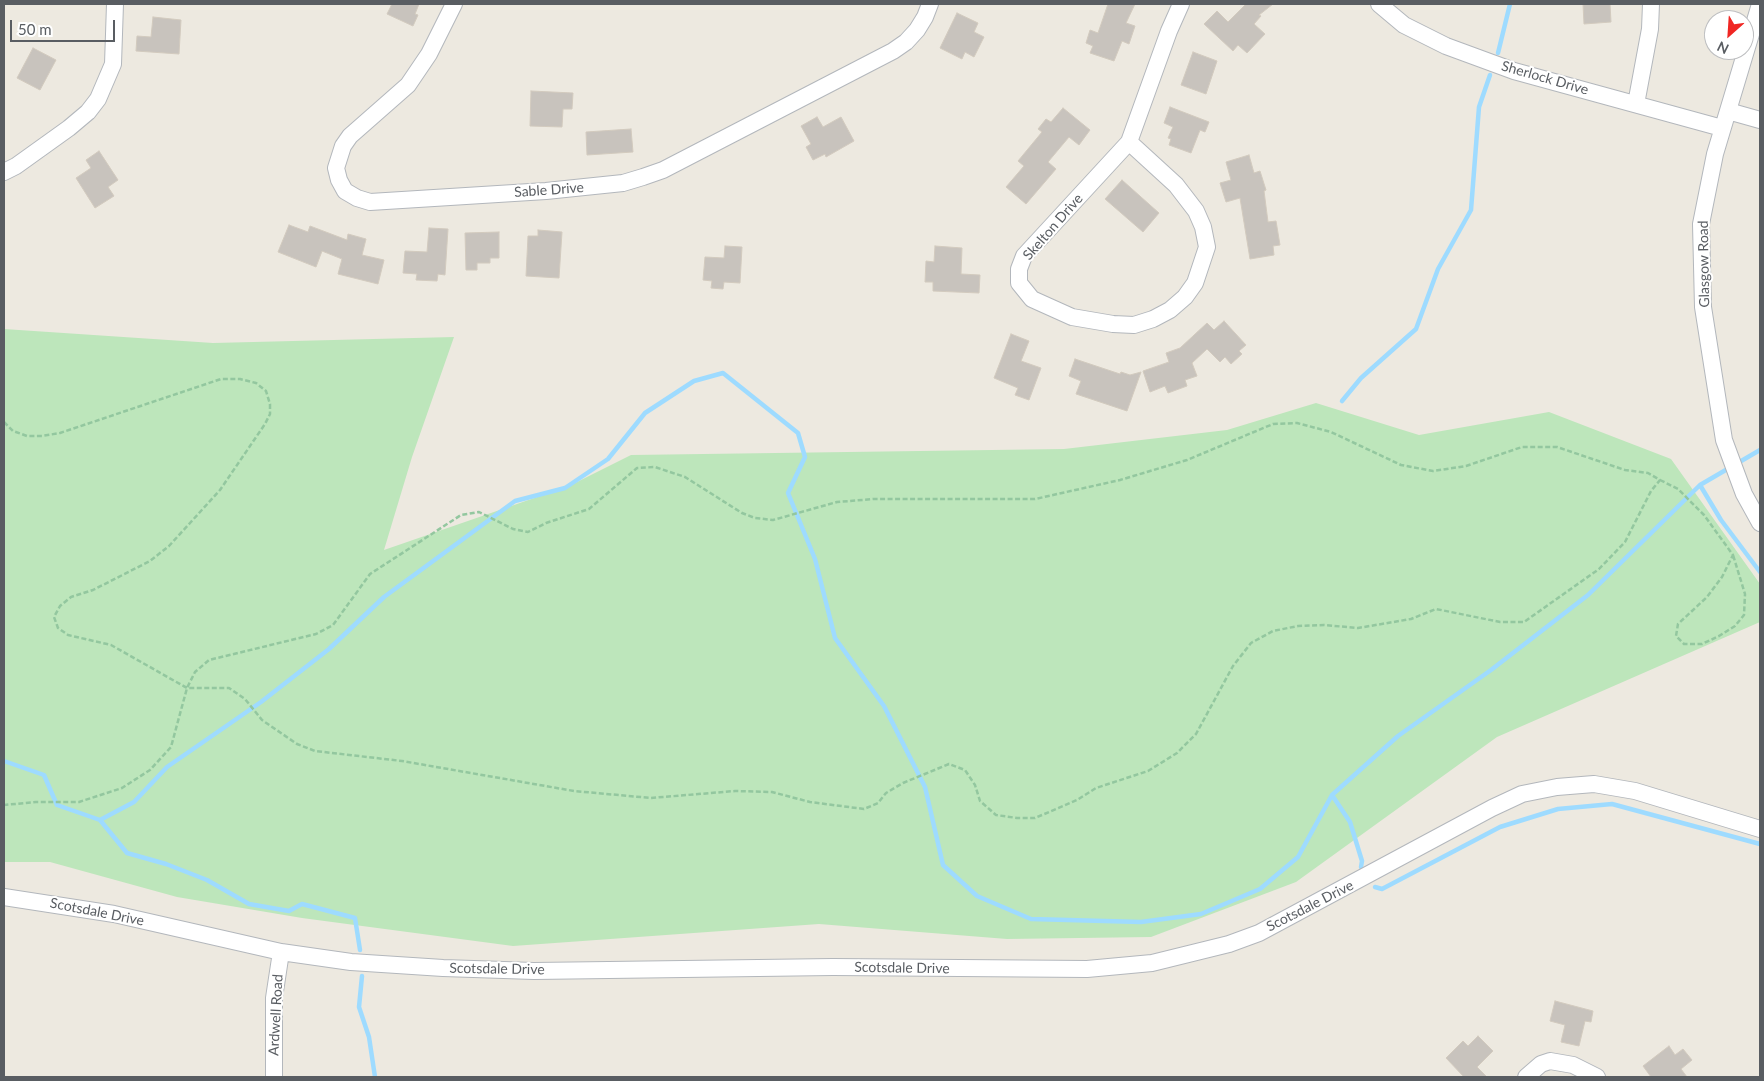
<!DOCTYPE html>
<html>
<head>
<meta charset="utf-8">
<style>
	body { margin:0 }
	#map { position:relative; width:1764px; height:1081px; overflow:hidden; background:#ede9e0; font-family:Lato,sans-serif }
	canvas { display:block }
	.frame { position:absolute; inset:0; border:5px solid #595d62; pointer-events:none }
	.north { position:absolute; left:1704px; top:10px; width:50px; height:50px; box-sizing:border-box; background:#fff; border:1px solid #bdbec0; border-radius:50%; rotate:206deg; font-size:14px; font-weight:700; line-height:20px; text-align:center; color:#595d62 }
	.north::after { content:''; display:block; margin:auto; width:18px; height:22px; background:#f02623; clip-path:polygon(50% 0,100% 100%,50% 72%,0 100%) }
	.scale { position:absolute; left:10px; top:20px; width:105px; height:22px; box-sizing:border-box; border:2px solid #595d62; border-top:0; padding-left:6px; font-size:15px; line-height:18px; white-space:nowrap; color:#595d62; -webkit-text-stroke:4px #fff; paint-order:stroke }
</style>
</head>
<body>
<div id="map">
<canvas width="1764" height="1081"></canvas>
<div class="frame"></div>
<div class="north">N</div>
<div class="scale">50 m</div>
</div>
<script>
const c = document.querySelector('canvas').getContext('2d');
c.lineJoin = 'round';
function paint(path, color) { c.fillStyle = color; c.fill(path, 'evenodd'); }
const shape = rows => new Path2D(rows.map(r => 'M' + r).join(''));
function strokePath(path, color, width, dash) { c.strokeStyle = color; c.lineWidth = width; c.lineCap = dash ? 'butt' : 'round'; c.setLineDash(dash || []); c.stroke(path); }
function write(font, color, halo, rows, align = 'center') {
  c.font = font + ' Lato,sans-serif'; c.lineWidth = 4; c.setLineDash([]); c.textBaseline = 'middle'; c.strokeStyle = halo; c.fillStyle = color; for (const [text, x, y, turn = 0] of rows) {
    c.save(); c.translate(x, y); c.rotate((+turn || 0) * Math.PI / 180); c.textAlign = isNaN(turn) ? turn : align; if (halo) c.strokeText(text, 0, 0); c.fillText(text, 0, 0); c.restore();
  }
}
paint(shape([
	[4,329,213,343,454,337,412,457,384,550,569,486,631,455,1064,449,1227,430,1316,403,1419,435,1549,412,1671,459,1760,584,1760,622,1497,737,1296,882,1151,937,1007,939,819,924,513,946,302,918,177,897,50,862,4,862]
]), '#bde6bb');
strokePath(shape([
	[1498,53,1510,4],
	[1342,401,1361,378,1416,329,1438,269,1471,210,1479,107,1490,75],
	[1700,485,1721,520,1760,572],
	[4,761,44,775,57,805,100,820,134,802,167,767,261,702,329,649,384,597,515,501,565,488,608,459,645,413,694,381,723,373,798,433,805,457,788,493,815,559,835,638,884,706,925,787,943,865,977,896,1031,919,1141,922,1201,914,1260,889,1298,857,1332,795,1398,736,1491,670,1588,595,1700,485,1760,450],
	[1332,795,1350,822,1362,861,1361,867],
	[100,820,127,853,166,864,207,880,249,904,289,911,302,904,355,918,360,950],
	[1375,887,1382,889,1500,827,1558,809,1612,804,1760,844],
	[362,976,359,1007,369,1037,375,1077]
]), '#9edbff', 4.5);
const building = shape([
	[392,4,419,4,415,14,418,15,413,26,387,14,392,4],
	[1108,4,1135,4,1126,23,1135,26,1129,44,1122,41,1114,61,1090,53,1093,46,1086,43,1090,30,1098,33,1108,4],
	[1246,4,1273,4,1259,15,1261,16,1254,24,1265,34,1247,53,1238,45,1233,51,1204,24,1217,11,1228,22,1246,4],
	[1583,4,1610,4,1611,22,1584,24,1583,4],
	[957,13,978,23,974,32,984,37,974,57,965,52,962,59,940,48,957,13],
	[153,17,181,20,179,54,136,51,137,36,151,37,153,17],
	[33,48,56,60,40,90,17,78,33,48],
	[1193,52,1217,61,1206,94,1181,85,1193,52],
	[531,91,573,93,572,109,563,109,562,127,530,126,531,91],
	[1170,107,1209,122,1205,132,1200,130,1191,153,1169,145,1171,139,1168,138,1173,127,1164,123,1170,107],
	[1063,108,1090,130,1079,145,1069,137,1048,162,1056,169,1026,204,1006,187,1024,166,1018,161,1042,132,1038,129,1046,119,1051,122,1063,108],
	[817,117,823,127,841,117,854,141,826,157,825,154,813,160,806,147,811,144,801,126,817,117],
	[631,129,633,152,587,155,586,132,631,129],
	[99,151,118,180,108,187,114,196,95,208,76,178,91,168,86,160,99,151],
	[1249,155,1254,173,1260,171,1266,190,1264,191,1268,222,1276,221,1280,245,1273,246,1274,255,1250,259,1240,198,1226,202,1220,183,1231,180,1226,162,1249,155],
	[1122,180,1159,213,1143,232,1105,199,1122,180],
	[289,225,308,232,310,226,347,240,348,234,366,239,362,255,384,260,378,284,338,274,342,259,322,251,316,267,278,252,289,225],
	[429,228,448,229,445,275,438,274,437,281,416,280,417,274,403,273,405,251,427,252,429,228],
	[538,230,562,232,559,278,526,276,528,236,538,236,538,230],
	[499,232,499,258,490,258,490,263,477,263,477,270,466,270,465,233,499,232],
	[725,246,742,247,740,283,724,282,723,289,711,288,712,281,703,280,705,257,724,258,725,246],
	[935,246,962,248,961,274,980,275,979,293,933,291,933,282,925,282,926,261,934,262,935,246],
	[1224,321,1246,345,1239,351,1242,354,1231,364,1225,357,1220,362,1207,349,1192,363,1197,376,1185,380,1187,386,1168,393,1165,386,1150,392,1143,371,1169,362,1166,353,1180,348,1207,323,1214,330,1224,321],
	[1011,334,1029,341,1021,361,1041,368,1029,400,1015,395,1018,388,994,378,1011,334],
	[1075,359,1120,374,1121,372,1130,375,1141,372,1127,411,1076,394,1081,381,1069,376,1075,359],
	[1555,1001,1593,1011,1591,1022,1585,1021,1579,1046,1561,1042,1565,1025,1550,1021,1555,1001],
	[1478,1036,1493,1051,1477,1067,1487,1077,1464,1077,1446,1058,1463,1041,1468,1046,1478,1036],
	[1669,1046,1675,1055,1683,1049,1692,1060,1681,1069,1687,1077,1651,1077,1643,1066,1669,1046]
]);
paint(building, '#c8c3bd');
strokePath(building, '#d2cabe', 1);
const minor = shape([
	[454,4,429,54,408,85,350,136,343,146,336,168,339,180,345,191,357,198,370,202,546,191,623,183,643,177,663,170,893,51,906,42,917,30,925,17,930,4],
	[1379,4,1404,25,1446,46,1514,71,1722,128],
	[1760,4,1715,154,1701,224,1703,307,1724,440,1744,494,1760,523],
	[1636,104,1650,29,1651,4],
	[1728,111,1760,120],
	[1129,142,1176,185,1196,211,1203,227,1207,247,1195,283,1185,297,1170,310,1153,319,1134,325,1113,324,1072,317,1032,299,1019,283,1019,269,1024,256,1129,142,1169,31,1181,4],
	[4,172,16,166,69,128,88,112,98,99,113,64,115,4],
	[4,897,114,914,281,952,351,962,443,968,534,971,833,967,1087,969,1152,963,1229,944,1259,933,1492,808,1522,794,1557,787,1594,784,1635,791,1760,829],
	[274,1077,274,998,281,952],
	[1526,1077,1541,1064,1550,1061,1573,1065,1597,1077]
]);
strokePath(minor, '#b3b7bc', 18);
strokePath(shape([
	[4,422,13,431,27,436,42,436,60,433,221,379,240,379,256,383,266,391,270,404,270,414,265,424,220,490,190,523,169,546,150,561,93,590,71,597,60,606,54,617,58,628,68,635,111,645,187,688,229,688,245,699,262,720,297,744,315,751,402,761,574,791,651,798,735,791,772,792,810,802,864,809,878,803,886,793,903,783,949,764,965,770,975,785,980,801,996,815,1017,818,1035,818,1077,800,1096,788,1148,771,1177,753,1196,734,1233,666,1251,643,1273,631,1298,626,1324,625,1358,628,1411,619,1436,609,1500,622,1524,622,1599,569,1625,542,1651,491,1660,480,1648,473,1625,470,1557,447,1522,447,1466,466,1433,471,1401,465,1331,432,1297,423,1273,424,1187,460,1120,480,1035,499,874,499,837,502,773,520,755,518,742,513,685,477,655,467,637,468,589,509,546,523,528,532,513,529,479,512,461,515,370,574,333,625,316,634,209,660,195,672,187,688,171,747,150,770,122,788,79,802,36,802,4,805],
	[1660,480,1678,489,1704,515,1733,555,1722,577,1707,597,1678,624,1676,636,1684,644,1702,644,1719,636,1735,626,1744,615,1745,594,1733,555]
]), '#93c79f', 2.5, [5, 2.5]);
strokePath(minor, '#fff', 16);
write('14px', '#595d62', '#fff', [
	["Sherlock Drive",1545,78,16],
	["Sable Drive",549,190,-4],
	["Skelton Drive",1053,227,-49],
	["Glasgow Road",1704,264,-91],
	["Scotsdale Drive",1310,906,-27],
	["Scotsdale Drive",97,912,11],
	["Scotsdale Drive",902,968,1],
	["Scotsdale Drive",497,969,1],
	["Ardwell Road",276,1015,-87]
]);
</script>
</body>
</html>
